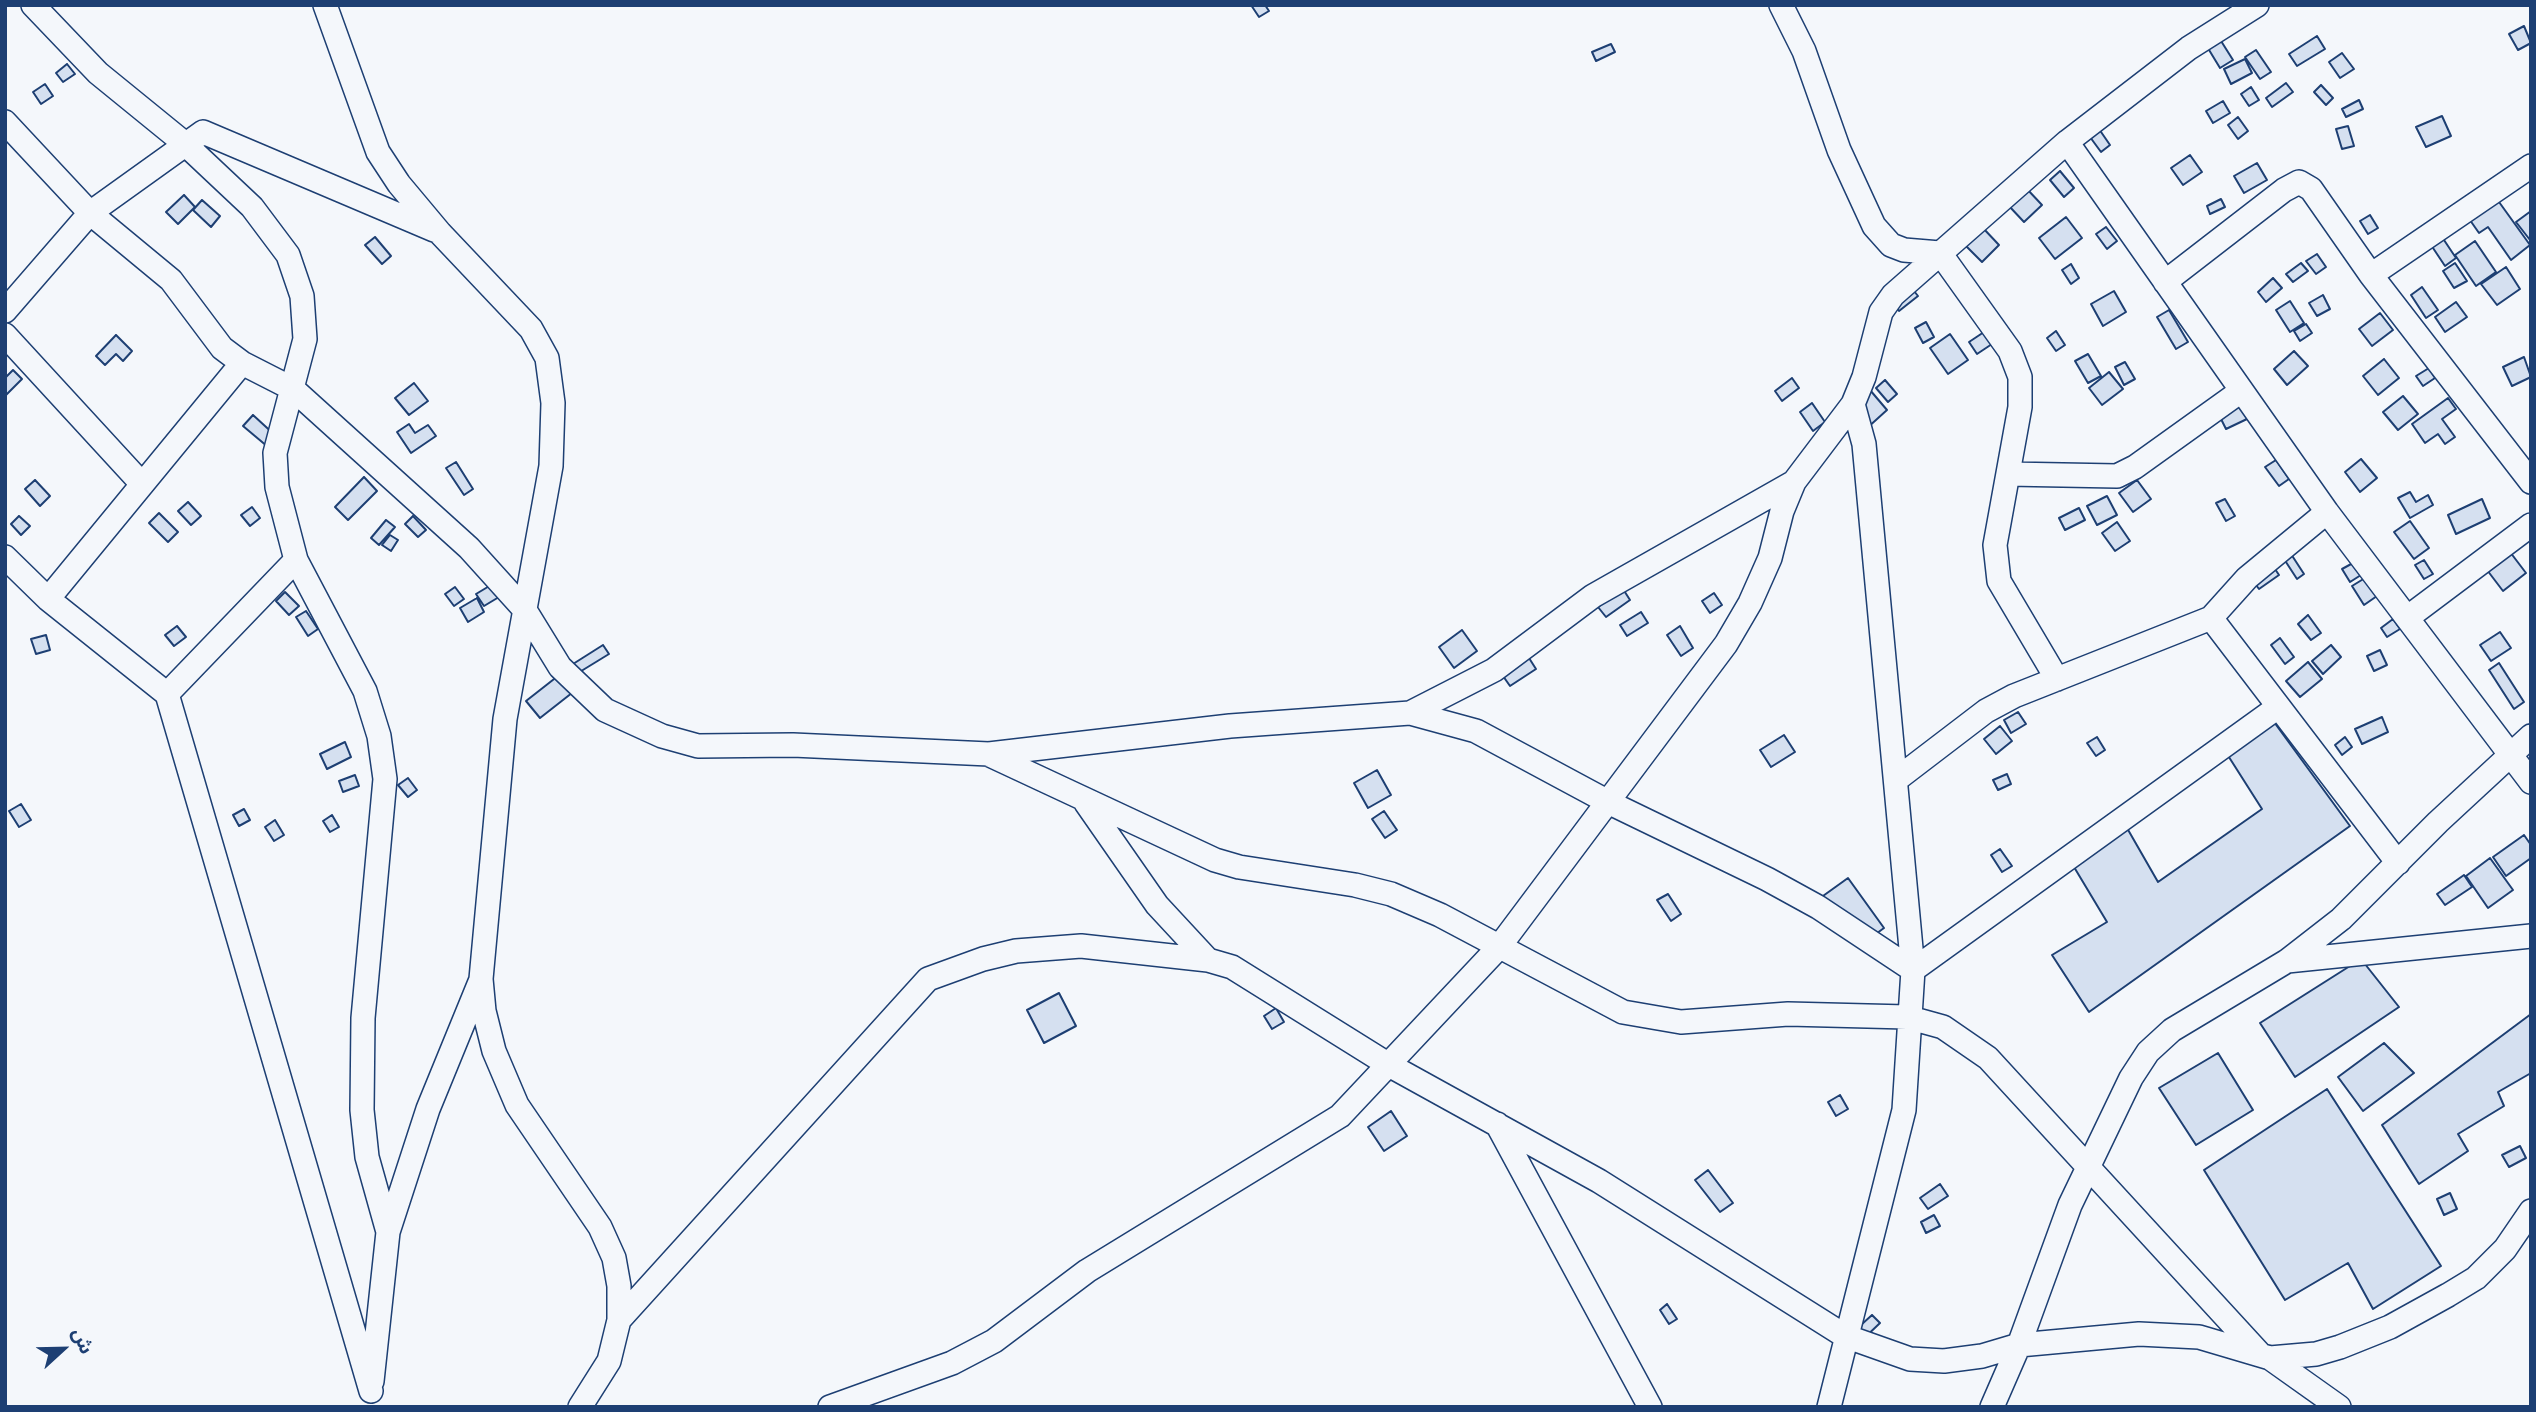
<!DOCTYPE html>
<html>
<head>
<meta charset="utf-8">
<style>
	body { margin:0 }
	#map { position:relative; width:2536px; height:1412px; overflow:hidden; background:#f4f7fb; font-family:Poppins,"Noto Sans Arabic",sans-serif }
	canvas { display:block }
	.frame { position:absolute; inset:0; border:7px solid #1d3f73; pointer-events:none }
	.north { position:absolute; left:28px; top:1314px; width:70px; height:70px; -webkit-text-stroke:5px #f4f7fb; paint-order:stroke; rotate:68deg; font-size:19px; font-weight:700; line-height:28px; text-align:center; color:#1d3f73 }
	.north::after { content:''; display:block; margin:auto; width:24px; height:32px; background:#1d3f73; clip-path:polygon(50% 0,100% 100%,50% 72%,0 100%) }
</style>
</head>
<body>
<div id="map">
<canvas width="2536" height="1412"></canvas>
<div class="frame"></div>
<div class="north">ش</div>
</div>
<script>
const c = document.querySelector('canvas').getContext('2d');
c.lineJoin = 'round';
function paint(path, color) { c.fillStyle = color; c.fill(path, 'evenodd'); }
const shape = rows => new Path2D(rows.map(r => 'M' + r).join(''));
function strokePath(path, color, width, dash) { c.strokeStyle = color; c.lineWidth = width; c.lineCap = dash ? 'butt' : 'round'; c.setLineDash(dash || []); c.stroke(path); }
const building = shape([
	[1251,5,1265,5,1269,11,1259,17,1251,5],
	[2524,26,2531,43,2518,50,2509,34,2524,26],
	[2216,33,2233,60,2220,68,2203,40,2216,33],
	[2317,36,2325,49,2297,66,2289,54,2317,36],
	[1611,44,1615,52,1596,61,1592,52,1611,44],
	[2256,50,2271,72,2260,79,2245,57,2256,50],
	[2342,53,2354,69,2340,78,2329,62,2342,53],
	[2245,59,2252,73,2231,84,2224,69,2245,59],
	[67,64,75,74,63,82,56,73,67,64],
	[2286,83,2293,92,2272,107,2266,98,2286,83],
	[45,84,53,96,41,104,33,92,45,84],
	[2321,85,2333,98,2326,105,2314,92,2321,85],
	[2251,87,2259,100,2249,106,2241,94,2251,87],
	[2359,100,2363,109,2346,117,2342,109,2359,100],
	[2223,101,2230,113,2213,123,2206,111,2223,101],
	[2442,116,2451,136,2426,147,2416,127,2442,116],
	[2238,117,2248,131,2238,139,2228,125,2238,117],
	[2348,126,2354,146,2342,149,2336,129,2348,126],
	[2099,129,2110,145,2101,152,2090,137,2099,129],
	[2190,155,2202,172,2183,185,2171,168,2190,155],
	[2257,163,2267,180,2244,193,2234,176,2257,163],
	[2060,171,2074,188,2064,197,2050,180,2060,171],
	[2027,189,2042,205,2024,222,2009,206,2027,189],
	[184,195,195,207,178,224,166,212,184,195],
	[2494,195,2530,245,2511,260,2488,227,2479,233,2465,213,2494,195],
	[2221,199,2225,207,2210,214,2207,206,2221,199],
	[202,200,220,216,211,227,193,210,202,200],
	[2531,211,2531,239,2530,240,2516,222,2531,211],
	[2370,215,2378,228,2368,234,2360,221,2370,215],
	[2066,217,2082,238,2055,259,2039,238,2066,217],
	[2106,227,2117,241,2107,249,2096,234,2106,227],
	[1983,228,1999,245,1982,262,1965,245,1983,228],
	[375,237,391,256,382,264,365,245,375,237],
	[2442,237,2456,258,2445,266,2431,245,2442,237],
	[2475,241,2496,272,2476,286,2455,255,2475,241],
	[2317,254,2326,267,2316,274,2306,261,2317,254],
	[2301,263,2308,271,2293,282,2286,274,2301,263],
	[2455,263,2467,281,2454,288,2443,271,2455,263],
	[2071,264,2079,278,2071,284,2062,270,2071,264],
	[2506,267,2520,289,2497,305,2481,284,2506,267],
	[2273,278,2282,288,2266,302,2258,292,2273,278],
	[1910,286,1918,296,1899,311,1891,301,1910,286],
	[2422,287,2438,310,2426,318,2411,295,2422,287],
	[2114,291,2126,312,2103,326,2091,304,2114,291],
	[2323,295,2330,309,2317,316,2309,303,2323,295],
	[2290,301,2304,323,2290,332,2276,310,2290,301],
	[2456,302,2467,317,2445,332,2435,317,2456,302],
	[2169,310,2188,342,2176,349,2157,317,2169,310],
	[2380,313,2393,330,2372,346,2359,329,2380,313],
	[1926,322,1934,337,1923,343,1915,328,1926,322],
	[2306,324,2312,333,2300,341,2294,331,2306,324],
	[2056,331,2065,345,2056,351,2047,338,2056,331],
	[1984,332,1992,344,1977,354,1969,342,1984,332],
	[1950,334,1968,360,1948,374,1930,348,1950,334],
	[116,335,132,351,123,361,116,354,105,365,96,356,116,335],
	[2294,351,2308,366,2287,385,2274,369,2294,351],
	[2088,354,2101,376,2088,383,2075,361,2088,354],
	[2524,357,2531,377,2512,386,2503,367,2524,357],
	[2384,359,2399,378,2378,395,2363,376,2384,359],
	[2125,362,2135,379,2124,385,2115,367,2125,362],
	[2429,368,2435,378,2423,386,2416,376,2429,368],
	[13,370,22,379,5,396,5,378,13,370],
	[2109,372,2123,389,2102,405,2089,388,2109,372],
	[1792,378,1799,388,1782,401,1775,391,1792,378],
	[1885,380,1897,394,1888,402,1876,388,1885,380],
	[414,383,428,401,409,415,395,398,414,383],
	[1870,390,1887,410,1866,429,1849,409,1870,390],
	[2403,396,2418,414,2398,430,2383,412,2403,396],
	[2448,398,2456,409,2442,419,2455,437,2445,444,2438,434,2425,443,2412,424,2448,398],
	[1812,403,1825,422,1813,431,1800,412,1812,403],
	[2239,403,2247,419,2226,429,2218,413,2239,403],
	[253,415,277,437,268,447,243,426,253,415],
	[409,424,415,433,428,425,436,436,411,453,397,432,409,424],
	[2361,459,2377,478,2360,492,2345,472,2361,459],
	[2276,460,2289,479,2279,486,2265,467,2276,460],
	[456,462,473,489,464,495,446,468,456,462],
	[364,477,377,491,348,520,335,507,364,477],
	[35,480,50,496,40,506,25,489,35,480],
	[2137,480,2151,499,2133,512,2119,493,2137,480],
	[2410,492,2416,502,2428,495,2433,505,2410,518,2398,498,2410,492],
	[2107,496,2117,515,2097,525,2087,506,2107,496],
	[2225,499,2235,516,2226,521,2216,503,2225,499],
	[2482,499,2490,518,2456,534,2448,515,2482,499],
	[188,502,201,516,191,525,178,511,188,502],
	[252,507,260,518,250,526,241,515,252,507],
	[2079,508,2085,520,2065,530,2059,518,2079,508],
	[159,513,178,532,168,542,149,523,159,513],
	[19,516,30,526,21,535,11,524,19,516],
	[413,516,426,530,418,537,405,524,413,516],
	[386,520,395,527,379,545,371,538,386,520],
	[2410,521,2429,548,2414,559,2394,532,2410,521],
	[2117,522,2130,541,2115,551,2102,533,2117,522],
	[390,535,398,540,391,551,382,545,390,535],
	[2507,548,2526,573,2503,591,2484,566,2507,548],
	[2291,554,2304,574,2297,579,2284,559,2291,554],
	[2424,560,2433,574,2424,579,2415,565,2424,560],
	[2271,563,2279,575,2259,589,2250,577,2271,563],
	[2353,563,2361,575,2350,582,2342,569,2353,563],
	[2365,578,2377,596,2364,605,2352,586,2365,578],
	[496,582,504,594,484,606,476,594,496,582],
	[455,587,464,599,454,606,445,594,455,587],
	[1623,589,1630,600,1606,617,1598,607,1623,589],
	[285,592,299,606,289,615,276,601,285,592],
	[1714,593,1722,605,1710,613,1702,601,1714,593],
	[477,598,484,612,468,622,460,608,477,598],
	[306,611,318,629,308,636,296,617,306,611],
	[1641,612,1648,623,1627,636,1620,625,1641,612],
	[2308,615,2321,633,2311,640,2298,624,2308,615],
	[2393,619,2400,629,2387,637,2381,628,2393,619],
	[177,626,186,637,174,646,165,635,177,626],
	[1680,626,1693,648,1681,656,1667,635,1680,626],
	[1462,630,1477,651,1454,668,1439,647,1462,630],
	[2500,632,2511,648,2491,661,2480,645,2500,632],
	[46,635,50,650,36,654,31,639,46,635],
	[2280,638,2294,657,2285,664,2271,645,2280,638],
	[603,645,609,654,578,673,573,664,603,645],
	[2331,645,2341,657,2323,674,2312,661,2331,645],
	[2380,650,2387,665,2374,671,2367,656,2380,650],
	[1529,658,1536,669,1510,686,1503,676,1529,658],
	[2308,662,2322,679,2300,697,2286,681,2308,662],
	[2499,663,2524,702,2514,709,2489,670,2499,663],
	[563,672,577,689,540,718,526,701,563,672],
	[2018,712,2026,724,2011,733,2004,720,2018,712],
	[2382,717,2388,732,2362,744,2355,729,2382,717],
	[2274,722,2350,826,2089,1012,2052,955,2107,922,2074,867,2127,828,2158,882,2262,809,2227,754,2274,722],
	[2000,726,2012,741,1996,754,1984,739,2000,726],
	[1784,735,1795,752,1771,767,1760,750,1784,735],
	[2097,737,2105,750,2096,756,2087,743,2097,737],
	[2345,737,2352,747,2342,755,2335,745,2345,737],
	[345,742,351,757,327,769,320,754,345,742],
	[1377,770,1391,795,1368,808,1354,783,1377,770],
	[2007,774,2011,784,1998,790,1993,780,2007,774],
	[355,775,359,786,343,792,339,781,355,775],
	[408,778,417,790,408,797,398,785,408,778],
	[21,804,31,820,19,827,9,811,21,804],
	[244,809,250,820,239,826,233,815,244,809],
	[1384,811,1397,830,1385,838,1372,819,1384,811],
	[332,815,339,827,330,832,323,821,332,815],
	[275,820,284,835,274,841,265,827,275,820],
	[2524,835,2531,845,2531,858,2506,876,2493,857,2524,835],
	[2000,849,2012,866,2002,872,1991,855,2000,849],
	[2490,858,2513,890,2488,908,2466,876,2490,858],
	[2464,875,2472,887,2445,905,2437,894,2464,875],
	[1848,878,1884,928,1861,945,1809,906,1848,878],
	[1668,894,1681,914,1671,921,1657,900,1668,894],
	[2361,959,2399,1007,2295,1077,2260,1023,2361,959],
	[1059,993,1076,1026,1044,1043,1027,1010,1059,993],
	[1276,1008,1284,1022,1272,1029,1264,1016,1276,1008],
	[2531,1014,2531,1073,2498,1092,2504,1106,2458,1134,2468,1151,2419,1184,2382,1125,2531,1014],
	[2384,1043,2414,1073,2363,1111,2338,1077,2384,1043],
	[2218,1053,2253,1110,2196,1145,2159,1088,2218,1053],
	[2327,1089,2441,1266,2373,1309,2348,1263,2285,1300,2204,1170,2327,1089],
	[1840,1095,1848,1109,1836,1116,1828,1102,1840,1095],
	[1391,1111,1407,1136,1384,1151,1368,1127,1391,1111],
	[2520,1146,2526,1158,2509,1167,2502,1155,2520,1146],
	[1708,1170,1733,1203,1720,1212,1695,1180,1708,1170],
	[1940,1184,1948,1196,1928,1209,1920,1198,1940,1184],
	[2450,1193,2457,1209,2444,1215,2437,1199,2450,1193],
	[1934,1215,1940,1226,1926,1233,1921,1222,1934,1215],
	[1667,1304,1677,1319,1669,1324,1660,1310,1667,1304],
	[1872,1315,1880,1323,1859,1343,1851,1334,1872,1315]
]);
paint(building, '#d5e0f0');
strokePath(building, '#1d3f73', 2);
const minor = shape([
	[33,5,98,73,184,143,252,207,288,255,302,296,305,339,275,453,277,487,296,560,365,691,379,736,385,779,363,1018,362,1110,367,1157,388,1232],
	[325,5,378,152,399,184,440,233,531,329,547,358,553,403,551,466,505,719,481,979,484,1011,494,1051,517,1105,600,1227,614,1258,619,1286,619,1320,609,1361,580,1407],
	[1781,5,1804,51,1839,150,1874,226,1891,245,1904,250,1940,253,2010,351,2020,377,2020,407,1995,545,1999,581,2057,679],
	[5,122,90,213,171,280,222,348,242,363,293,389,469,548,525,610,560,667,605,710,662,736,698,746,793,745,989,754,1230,726,1410,713,1476,731,1610,803,1767,879,1818,907,1913,970],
	[2067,142,2327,512,2531,782],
	[2371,275,2531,166],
	[2165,282,2284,190,2299,182,2311,189,2371,275,2531,482],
	[5,311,90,213,203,132,434,230],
	[5,335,142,484],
	[2008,474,2117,476,2135,467,2241,391],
	[5,557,48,599,167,694,371,1391],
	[48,599,242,363],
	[2211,618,2398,863],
	[2407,618,2531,525],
	[167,694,296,560],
	[1410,713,1494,670,1593,596,1794,482],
	[990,755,1215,860,1239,867,1355,885,1391,894,1440,915,1623,1012,1681,1022,1788,1014,1907,1017,1943,1027,1988,1058,2259,1353],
	[1897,779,1986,711,2014,696,2211,618,2247,578,2327,512],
	[1086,803,1157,905,1208,960],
	[2287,961,2531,936],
	[1913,970,2278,707],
	[1497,1124,1650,1407],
	[619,1320,928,979,983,959,1016,951,1081,946,1208,960,1232,967,1389,1065,1599,1181,1845,1336,1910,1359,1944,1361,1982,1356,2019,1345,2139,1334,2199,1337,2270,1358,2339,1407],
	[2270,1358,2316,1354,2340,1347,2390,1327,2448,1295,2476,1278,2505,1249,2531,1211],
	[372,1381,388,1232,428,1109,480,982],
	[830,1407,952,1363,994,1341,1087,1271,1340,1116,1499,947,1726,644,1750,603,1770,558,1782,511,1794,482,1853,404,1864,377,1881,312,1893,295,2067,142,2189,48,2257,5],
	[1829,1407,1904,1110,1913,970,1864,444,1853,404],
	[1992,1407,2019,1345,2070,1205,2131,1078,2148,1052,2172,1030,2287,961,2341,919,2438,822,2531,736]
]);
strokePath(minor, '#1d3f73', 26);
strokePath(minor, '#f4f7fb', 23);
</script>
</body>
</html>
